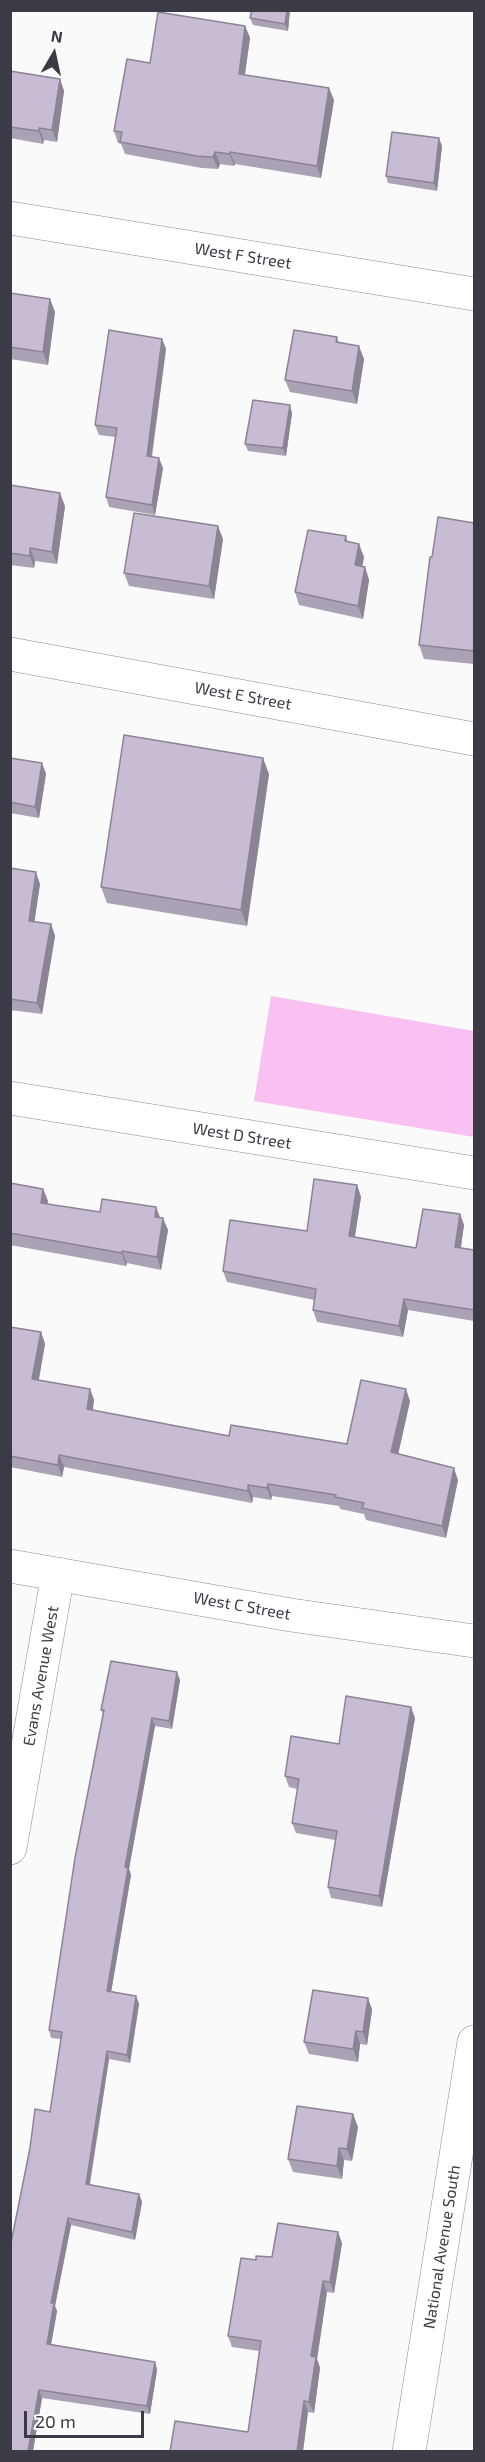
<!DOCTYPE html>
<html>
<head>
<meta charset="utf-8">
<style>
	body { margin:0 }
	#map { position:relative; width:485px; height:2462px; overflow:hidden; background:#fafafa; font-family:"Exo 2",sans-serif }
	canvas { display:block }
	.frame { position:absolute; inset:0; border:12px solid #3b3b46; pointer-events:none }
	.north { position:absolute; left:24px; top:24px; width:60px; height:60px; -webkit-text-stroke:4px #fff; paint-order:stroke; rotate:9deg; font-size:16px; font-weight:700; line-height:24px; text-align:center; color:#3b3b46 }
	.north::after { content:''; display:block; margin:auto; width:21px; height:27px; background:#3b3b46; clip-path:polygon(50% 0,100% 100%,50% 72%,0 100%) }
	.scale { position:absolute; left:24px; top:2411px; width:120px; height:27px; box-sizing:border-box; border:3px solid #3b3b46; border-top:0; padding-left:8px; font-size:18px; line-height:21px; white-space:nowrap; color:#3b3b46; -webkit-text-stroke:4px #fff; paint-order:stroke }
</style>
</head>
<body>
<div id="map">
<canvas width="485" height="2462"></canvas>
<div class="frame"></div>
<div class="north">N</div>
<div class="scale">20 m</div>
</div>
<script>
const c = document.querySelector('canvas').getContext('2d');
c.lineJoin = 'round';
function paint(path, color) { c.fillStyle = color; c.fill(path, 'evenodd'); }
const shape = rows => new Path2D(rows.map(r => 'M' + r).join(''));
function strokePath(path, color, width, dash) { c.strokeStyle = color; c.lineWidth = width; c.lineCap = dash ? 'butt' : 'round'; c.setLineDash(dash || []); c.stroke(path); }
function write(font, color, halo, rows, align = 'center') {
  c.font = font + ' "Exo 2",sans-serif'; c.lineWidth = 5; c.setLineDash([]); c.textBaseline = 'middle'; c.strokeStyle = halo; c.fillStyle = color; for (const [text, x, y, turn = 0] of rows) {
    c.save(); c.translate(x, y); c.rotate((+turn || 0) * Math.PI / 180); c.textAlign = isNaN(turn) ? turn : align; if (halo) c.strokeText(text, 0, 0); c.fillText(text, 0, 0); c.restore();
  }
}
paint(shape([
	[271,996,474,1031,474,1137,254,1101]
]), '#f9c0f2');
const minor = shape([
	[10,218,474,294],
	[10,654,474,739],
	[10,1098,474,1173],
	[10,1566,291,1615,474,1641],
	[10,1848,58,1574]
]);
const major = shape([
	[409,2452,474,2042]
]);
strokePath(minor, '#8a8ba3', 34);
strokePath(major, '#8a8ba3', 34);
strokePath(minor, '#fff', 33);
strokePath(major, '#fff', 33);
paint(shape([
	[252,10,290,10,288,31,253,25,250,18],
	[245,26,250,38,245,75,334,100,321,178,235,164,234,166,220,164,218,169,202,168,125,154,121,144,118,143,114,131,150,63],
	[10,71,60,79,64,91,57,142,44,140,43,144,10,138],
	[442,146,437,191,388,183,386,176],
	[10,293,50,299,55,312,48,365,10,359],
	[337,337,339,343,364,359,357,404,290,392,285,380],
	[162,339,166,349,152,457,163,468,155,515,109,507,106,497,115,437,99,435,95,425],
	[292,413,286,456,248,451,245,444],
	[10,485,65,506,57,564,35,561,34,568,10,565],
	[474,523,474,664,424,659,419,645,432,557],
	[346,536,348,542,364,557,362,567,365,567,369,580,363,619,299,605,295,592],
	[223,539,214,599,129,586,124,573],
	[10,758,42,763,46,774,39,818,10,813],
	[269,774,247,926,107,903,101,887],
	[10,868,40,884,34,922,51,924,55,936,42,1014,10,1010],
	[10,1183,43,1189,48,1201,47,1204,100,1212,160,1217,168,1230,161,1270,127,1263,126,1266,10,1245],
	[357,1185,361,1197,355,1237,416,1248,460,1214,464,1225,461,1248,474,1250,474,1321,408,1310,403,1337,317,1322,313,1310,314,1300,227,1282,223,1271,307,1231],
	[10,1327,41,1332,45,1344,38,1380,90,1389,94,1400,93,1410,229,1436,347,1444,410,1401,398,1454,458,1480,446,1538,366,1520,364,1514,340,1509,339,1506,272,1496,271,1500,253,1497,252,1503,64,1467,62,1477,10,1467],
	[180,1680,172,1729,155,1726,129,1869,131,1875,111,1991,136,1996,139,2004,130,2063,109,2059,90,2185,139,2194,142,2202,135,2240,71,2225,55,2306,57,2311,51,2344,155,2362,157,2370,150,2414,42,2398,33,2451,61,2039,51,2038,49,2030,103,1714,101,1710],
	[415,1718,382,1907,331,1898,328,1887,335,1840,296,1833,292,1823,297,1789,289,1787,285,1776,339,1744],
	[368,1998,372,2010,367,2045,360,2044,358,2062,309,2054,304,2042],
	[358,2127,352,2161,344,2160,342,2179,293,2172,288,2159],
	[342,2243,334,2293,327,2292,317,2359,320,2368,314,2413,308,2412,303,2451,170,2451,248,2432,259,2351,232,2347,228,2336,256,2260]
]), '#aba2b6');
paint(shape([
	[287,10,290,10,288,31,285,24],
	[245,26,250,38,243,86,239,74],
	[60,79,64,91,57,142,52,130],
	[329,88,334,100,321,178,317,166],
	[39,128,44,140,43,144,39,131],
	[439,138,442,146,437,191,434,183],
	[215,152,220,164,218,169,213,157],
	[230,152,235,164,234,166,230,154],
	[50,299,55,312,48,365,43,352],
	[162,339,166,349,150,466,147,456],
	[359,346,364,359,357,404,352,391],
	[290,405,292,413,286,456,283,448],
	[159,458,163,468,155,515,152,505],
	[60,493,65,506,57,564,52,552],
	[218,526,223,539,214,599,209,586],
	[359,544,364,557,360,578,355,565],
	[30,548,35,561,34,568,30,556],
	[365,567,369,580,363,619,358,606],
	[263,758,269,774,247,926,241,910],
	[42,763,46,774,39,818,35,807],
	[36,872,40,884,33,932,29,921],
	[51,924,55,936,42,1014,37,1003],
	[357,1185,361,1197,353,1248,349,1236],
	[43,1189,48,1201,45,1216,41,1203],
	[156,1207,161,1220,155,1217],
	[460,1214,464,1225,459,1258,455,1247],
	[163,1218,168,1230,161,1270,157,1257],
	[122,1251,127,1263,126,1266,122,1253],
	[404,1299,408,1310,403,1337,399,1326],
	[41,1332,45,1344,37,1391,32,1379],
	[90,1389,94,1400,91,1421,87,1409],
	[406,1389,410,1401,396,1464,391,1452],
	[59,1455,64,1467,62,1477,58,1465],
	[454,1468,458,1480,446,1538,442,1526],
	[268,1484,272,1496,271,1500,267,1488],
	[248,1485,253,1497,252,1503,248,1491],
	[177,1672,180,1680,172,1729,169,1721],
	[411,1707,415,1718,382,1907,379,1896],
	[152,1718,155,1726,129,1869,131,1875,110,1999,107,1991,125,1867],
	[136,1996,139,2004,130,2063,127,2055],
	[368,1998,372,2010,367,2045,363,2032],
	[356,2031,360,2044,358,2062,353,2049],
	[107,2051,109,2059,88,2192,86,2184],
	[353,2114,358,2127,352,2161,347,2149],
	[339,2148,344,2160,342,2179,337,2166],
	[139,2194,142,2202,135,2240,132,2232],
	[68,2218,71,2225,55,2306,57,2311,50,2351,47,2344,51,2303],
	[338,2232,342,2243,334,2293,330,2282],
	[323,2281,327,2292,317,2359,320,2368,314,2413,309,2402,311,2356],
	[155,2362,157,2370,150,2414,147,2406],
	[39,2390,42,2398,33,2451,28,2451],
	[304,2401,308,2412,303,2451,297,2451]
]), '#8b8494');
const building = shape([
	[252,10,287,10,285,24,250,18,252,10],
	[158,12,245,26,239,74,329,88,317,166,230,152,230,154,215,152,213,157,197,156,120,142,122,132,114,131,127,59,150,63,158,12],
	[10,71,60,79,52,130,39,128,39,131,10,127,10,71],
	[392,132,439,138,434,183,386,176,392,132],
	[10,293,50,299,43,352,10,347,10,293],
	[109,330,162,339,147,456,159,458,152,505,106,497,117,428,95,425,109,330],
	[294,330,337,337,336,342,359,346,352,391,285,380,294,330],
	[253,400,290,405,283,448,245,444,253,400],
	[10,485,60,493,52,552,30,548,30,556,10,553,10,485],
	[134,513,218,526,209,586,124,573,134,513],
	[438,517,474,523,474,651,419,645,430,557,432,557,438,517],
	[308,530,346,536,345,541,359,544,355,565,365,567,358,606,295,592,308,530],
	[124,735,263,758,241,910,101,887,124,735],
	[10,758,42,763,35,807,10,802,10,758],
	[10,868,36,872,29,921,51,924,37,1003,10,999,10,868],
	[314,1179,357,1185,349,1236,416,1248,423,1209,460,1214,455,1247,474,1250,474,1310,404,1299,399,1326,313,1310,316,1289,223,1271,230,1220,307,1231,314,1179],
	[10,1183,43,1189,41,1203,100,1212,102,1199,156,1207,155,1217,163,1218,157,1257,122,1251,122,1253,10,1233,10,1183],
	[10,1327,41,1332,32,1379,90,1389,87,1409,229,1436,231,1425,347,1444,361,1380,406,1389,391,1452,454,1468,442,1526,362,1508,364,1503,335,1497,336,1495,268,1484,267,1488,248,1485,248,1491,59,1455,58,1465,10,1456,10,1327],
	[111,1661,177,1672,169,1721,152,1718,125,1867,128,1868,107,1991,136,1996,127,2055,107,2051,86,2184,139,2194,132,2232,68,2218,51,2303,54,2303,47,2344,155,2362,147,2406,39,2390,28,2451,10,2451,10,2248,30,2148,35,2109,50,2112,62,2032,49,2030,75,1858,104,1710,101,1710,111,1661],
	[346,1696,411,1707,379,1896,328,1887,337,1831,292,1823,299,1779,285,1776,291,1736,339,1744,346,1696],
	[313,1990,368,1998,363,2032,356,2031,353,2049,304,2042,313,1990],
	[297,2106,353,2114,347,2149,339,2148,337,2166,288,2159,297,2106],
	[278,2223,338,2232,330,2282,323,2281,311,2356,316,2357,309,2402,304,2401,297,2451,170,2451,175,2421,248,2432,261,2341,228,2336,241,2258,256,2260,256,2256,272,2257,278,2223]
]);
paint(building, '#c7bcd4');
strokePath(building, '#8b8494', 1.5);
write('16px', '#3b3b46', '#fff', [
	["West F Street",243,256,9],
	["West E Street",243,696,10],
	["West D Street",242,1136,9],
	["West C Street",242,1606,10],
	["Evans Avenue West",41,1676,-80],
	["National Avenue South",442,2247,-81]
]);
</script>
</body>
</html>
